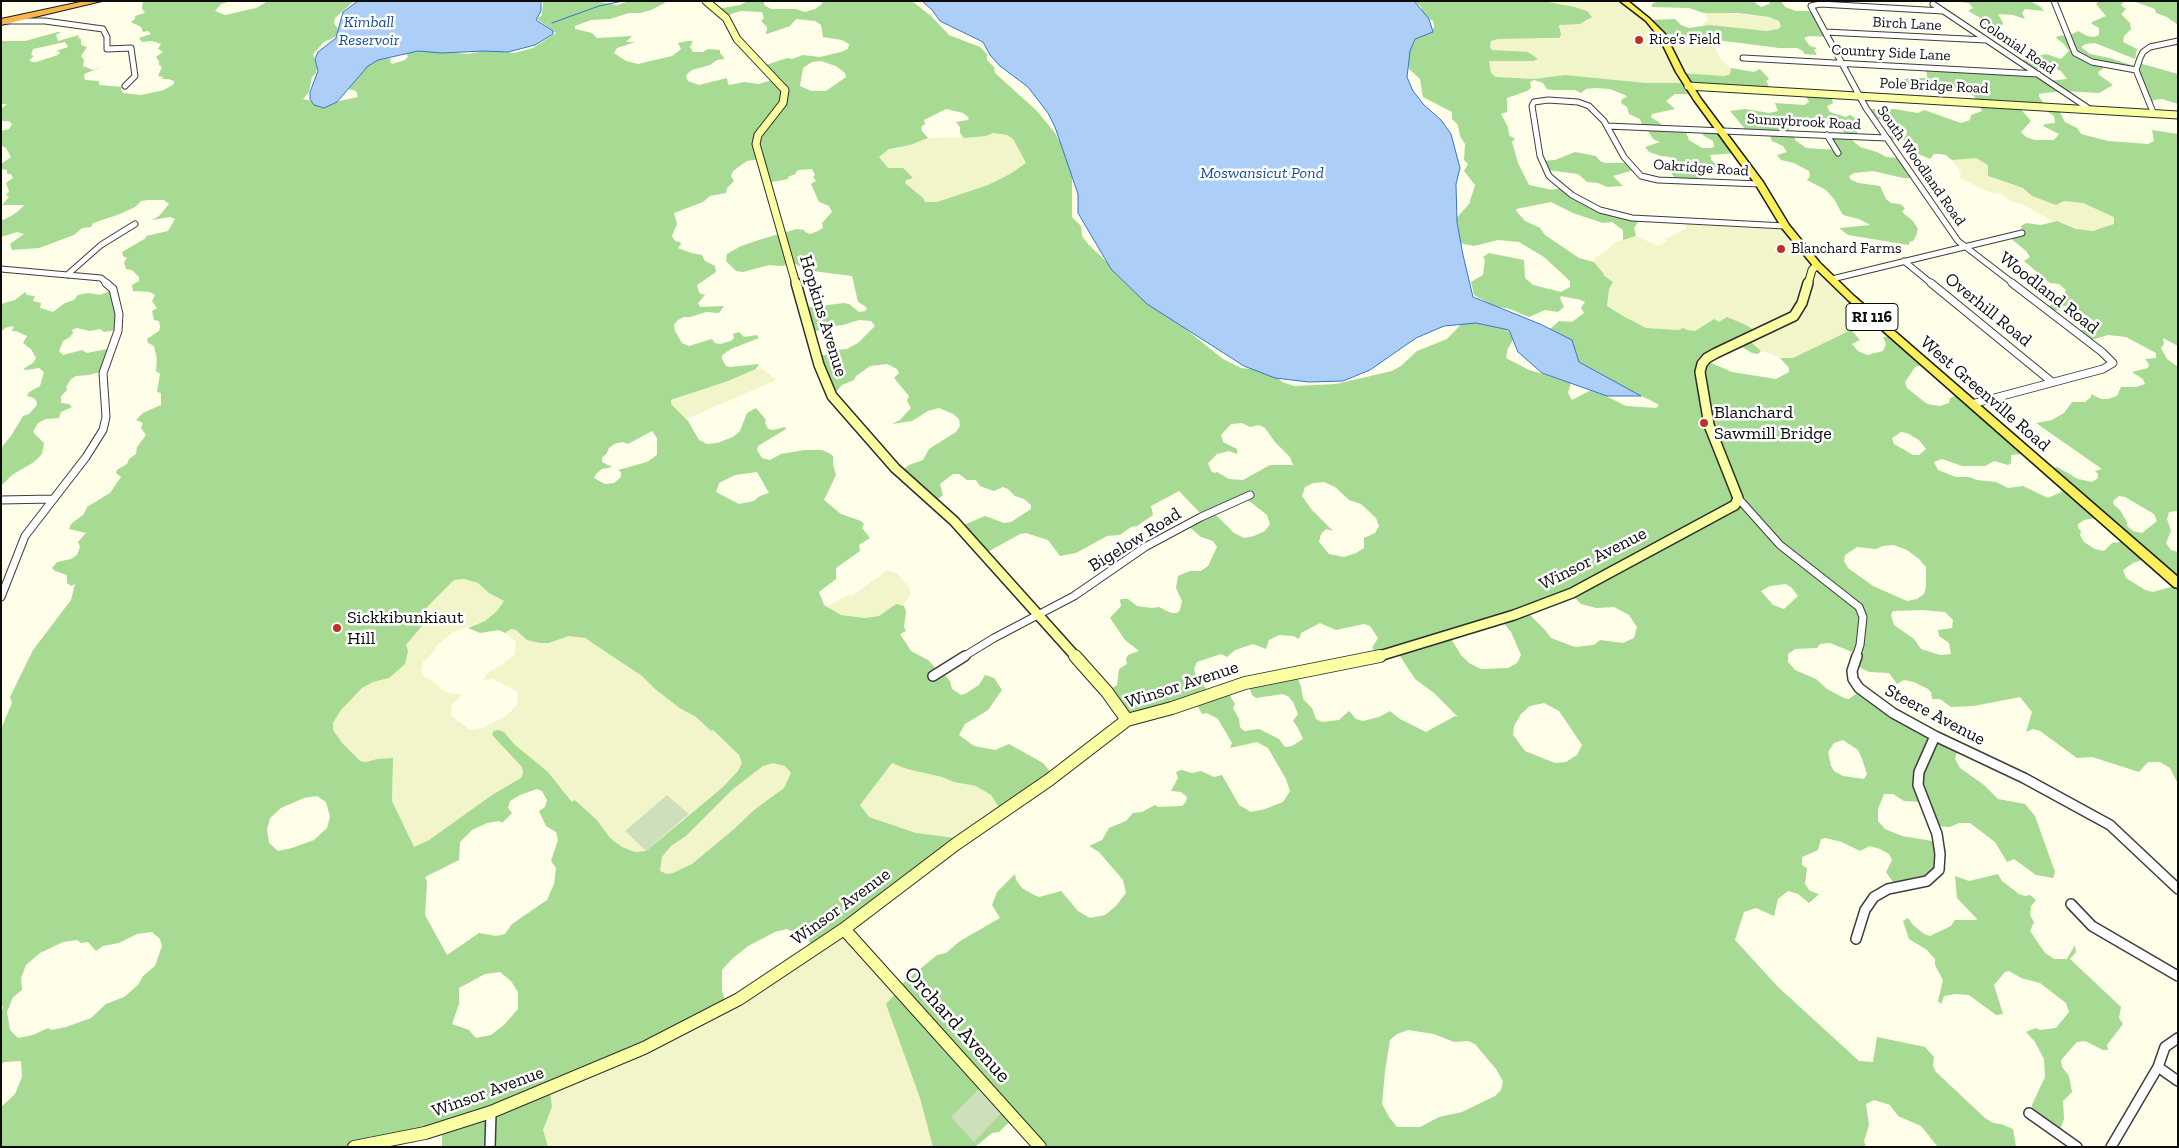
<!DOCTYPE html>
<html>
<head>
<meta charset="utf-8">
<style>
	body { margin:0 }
	#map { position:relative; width:2179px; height:1148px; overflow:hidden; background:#fffee9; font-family:"Zilla Slab",serif }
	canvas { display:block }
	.frame { position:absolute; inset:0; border:2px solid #0b0b0b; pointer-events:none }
</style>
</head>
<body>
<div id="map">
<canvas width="2179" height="1148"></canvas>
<div class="frame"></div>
</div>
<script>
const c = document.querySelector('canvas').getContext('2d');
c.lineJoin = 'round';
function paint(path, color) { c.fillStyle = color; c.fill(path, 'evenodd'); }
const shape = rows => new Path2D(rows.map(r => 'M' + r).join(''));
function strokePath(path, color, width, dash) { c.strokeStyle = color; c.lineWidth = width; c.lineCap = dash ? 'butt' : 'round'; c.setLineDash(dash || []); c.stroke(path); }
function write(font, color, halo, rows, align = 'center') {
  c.font = font + ' "Zilla Slab",serif'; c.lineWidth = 5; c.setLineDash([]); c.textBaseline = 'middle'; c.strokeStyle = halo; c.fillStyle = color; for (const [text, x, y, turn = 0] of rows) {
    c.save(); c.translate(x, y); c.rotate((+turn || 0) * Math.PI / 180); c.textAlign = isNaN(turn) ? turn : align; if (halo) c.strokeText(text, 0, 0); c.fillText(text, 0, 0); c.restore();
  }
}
paint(shape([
	[1543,1,1623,1,1635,8,1662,35,1670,34,1711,40,1720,58,1731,69,1731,72,1724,76,1711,76,1686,83,1646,83,1565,75,1534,79,1496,77,1491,73,1489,61,1499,59,1533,61,1492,50,1490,47,1491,41,1498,39,1555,39,1559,38,1561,24,1585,22,1592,17,1587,11,1575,7],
	[1717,12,1769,17,1779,21,1781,26,1778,29,1767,31,1702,26,1708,19,1704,13],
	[993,133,1007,135,1013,139,1026,163,1010,174,988,185,937,202,925,202,904,183,906,180,913,178,903,168,888,168,879,157,889,149,910,145,928,138,974,137],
	[1969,158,1976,158,1988,165,1991,178,2023,188,2032,196,2056,205,2064,201,2083,203,2114,216,2114,224,2102,229,2085,231,2076,229,2065,223,2052,221,2022,204,2011,201,2001,194,1991,193,1960,178,1961,172,1952,160],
	[1686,221,1785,226,1796,241,1876,321,1865,324,1861,328,1851,330,1793,358,1785,359,1761,351,1746,338,1713,319,1695,331,1646,328,1623,316,1607,306,1609,289,1602,275,1604,273,1594,262,1594,258,1607,251,1613,244,1630,236,1636,236,1658,246,1667,241,1665,239,1686,229],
	[761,368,776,380,686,419,671,404,671,401],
	[888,570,898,574,908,586,911,593,903,606,896,604,879,616,865,618,841,615,826,607,848,595,852,596],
	[464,579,478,583,489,593,504,601,497,611,485,621,453,632,436,646,435,651,423,662,421,671,422,675,439,686,439,689,452,694,463,694,452,704,451,716,470,730,483,728,506,716,517,705,518,692,493,679,484,680,486,674,504,663,515,654,516,642,505,633,511,629,516,630,527,640,549,643,569,636,579,636,606,651,642,676,655,689,681,709,696,717,711,731,713,730,718,736,739,755,742,763,738,771,723,787,689,814,667,795,625,831,646,851,635,852,622,847,610,838,597,820,576,800,573,802,548,772,514,744,504,732,492,735,522,767,523,773,521,778,492,795,429,840,414,848,392,801,393,758,377,759,366,762,360,761,343,744,333,730,333,723,341,710,362,688,373,682,389,678,407,656,408,651,406,645,422,626,424,613,428,606,454,580],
	[773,762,785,766,791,773,784,788,754,810,734,829,692,864,674,873,667,874,660,872,662,857,671,846,686,836,732,790,763,766],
	[892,763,907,769,942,777,954,782,976,786,991,795,1001,811,962,839,916,833,869,817,859,805],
	[843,931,895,986,933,1147,548,1147,543,1130,552,1107,550,1091,642,1050]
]), '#f1f5c9');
paint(shape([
	[143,1,231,1,221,4,215,11,225,15,256,8,268,1,354,1,335,18,334,23,339,31,339,35,324,42,313,54,317,67,316,73,312,77,309,92,303,99,326,104,358,97,356,91,348,89,343,81,367,61,391,58,390,62,392,64,405,60,408,56,405,52,416,49,468,54,488,50,514,53,533,48,556,33,537,19,542,15,543,1,594,1,617,5,630,1,664,1,665,3,651,10,640,13,629,13,610,19,591,20,575,26,575,29,592,33,597,38,632,36,626,42,635,42,617,48,614,53,626,61,638,64,672,56,681,49,678,43,688,41,693,41,690,47,693,52,703,52,708,49,720,50,720,53,725,59,717,60,710,65,692,70,687,74,686,77,688,81,699,85,727,78,728,84,730,85,744,82,759,84,775,79,763,66,787,58,792,59,803,55,820,57,841,52,848,49,849,44,842,40,823,37,821,25,815,21,796,19,790,26,767,34,765,32,767,31,767,27,761,21,764,18,762,12,741,11,724,16,717,9,740,5,748,1,764,1,764,5,771,9,796,9,805,12,815,9,822,4,822,1,912,1,932,17,949,35,980,47,987,54,987,60,994,67,995,73,1037,111,1055,133,1066,153,1069,167,1072,173,1072,217,1081,226,1082,236,1088,244,1128,283,1223,359,1241,368,1271,371,1282,382,1294,386,1336,384,1392,371,1401,366,1417,351,1447,339,1465,320,1504,329,1510,332,1513,336,1512,342,1508,348,1506,358,1529,370,1571,382,1568,393,1572,400,1597,387,1608,397,1626,406,1656,408,1659,405,1650,400,1588,372,1559,344,1550,329,1559,321,1572,322,1584,313,1581,308,1585,302,1581,300,1561,296,1560,298,1564,307,1558,312,1545,310,1529,317,1510,309,1494,306,1474,295,1471,282,1483,275,1485,260,1483,257,1489,253,1524,260,1525,278,1533,285,1561,292,1570,287,1570,281,1544,257,1519,242,1498,240,1474,246,1459,243,1452,223,1469,204,1475,185,1464,171,1468,164,1464,160,1465,144,1460,136,1458,125,1452,119,1452,112,1423,97,1420,79,1399,60,1404,49,1418,35,1432,33,1434,25,1433,21,1423,15,1421,7,1414,1,1543,1,1575,7,1587,11,1592,17,1580,24,1559,25,1561,35,1559,38,1498,39,1491,41,1490,47,1492,50,1528,52,1538,59,1533,61,1489,61,1491,73,1496,77,1534,79,1565,75,1646,83,1686,83,1681,73,1724,76,1730,74,1731,68,1754,72,1760,69,1769,79,1766,81,1771,90,1689,86,1694,94,1675,94,1666,101,1675,109,1652,114,1651,117,1660,123,1662,128,1685,130,1689,140,1702,148,1712,148,1714,146,1713,141,1704,136,1700,131,1717,130,1736,153,1710,155,1712,161,1719,166,1714,168,1714,173,1702,174,1703,182,1676,180,1672,174,1672,168,1678,164,1670,157,1661,156,1649,152,1645,147,1660,142,1653,139,1647,129,1643,128,1640,119,1629,114,1627,107,1621,103,1622,99,1627,97,1625,95,1610,89,1595,88,1586,89,1581,93,1575,90,1553,90,1547,89,1543,83,1534,80,1530,82,1531,88,1527,91,1507,98,1507,112,1501,114,1508,127,1509,135,1515,139,1512,142,1518,163,1529,185,1552,190,1561,188,1600,210,1640,219,1634,228,1636,236,1623,240,1623,230,1612,222,1603,223,1573,213,1551,202,1516,209,1517,212,1525,221,1540,228,1545,235,1579,258,1594,262,1604,274,1603,275,1613,282,1609,289,1607,306,1623,316,1646,328,1679,330,1683,328,1687,330,1695,331,1714,319,1719,322,1727,317,1746,325,1757,332,1746,338,1761,351,1758,354,1752,353,1736,343,1704,360,1732,372,1776,379,1789,372,1789,368,1780,358,1793,358,1851,330,1860,340,1852,344,1858,351,1867,355,1883,351,1886,344,1883,337,1892,336,1927,364,1915,367,1905,382,1907,388,1927,404,1940,406,1949,403,1950,398,1960,394,2023,454,2011,455,2011,463,2008,465,1994,461,1985,466,1962,466,1942,459,1934,462,1938,470,1956,477,1969,477,1977,480,1996,482,2008,488,2023,486,2048,498,2068,489,2047,470,2057,467,2078,479,2092,482,2098,478,2098,474,2095,471,2102,469,2036,423,2052,420,2064,413,2072,402,2085,402,2091,397,2091,394,2101,399,2108,399,2117,396,2121,387,2136,387,2145,384,2143,379,2132,372,2148,368,2149,364,2145,359,2156,358,2156,353,2126,337,2108,335,2088,341,2075,332,2091,327,2094,321,2074,307,2061,306,2058,310,2049,312,2043,306,2061,304,2066,290,2059,284,2050,283,2024,261,2030,257,2026,251,2009,237,2022,233,2021,226,2026,223,2041,225,2057,221,2076,229,2093,231,2114,224,2114,217,2083,203,2064,201,2056,205,2032,196,2023,188,1988,176,1988,165,1976,158,1952,160,1946,155,1940,154,1934,154,1930,159,1914,152,1918,150,1918,144,1905,140,1888,140,1886,136,1906,136,1907,131,1901,125,1873,118,1868,109,1894,109,1918,113,1924,110,1961,123,1970,120,1971,115,1982,111,1974,96,1961,90,1949,87,1922,88,1914,86,1900,85,1893,81,1900,81,1908,78,1927,78,1927,73,1922,67,2038,74,2048,81,2067,79,2061,71,2054,68,2032,70,2019,61,2046,54,2061,59,2069,51,2064,44,2056,38,2058,36,2070,35,2078,31,2087,36,2094,37,2099,35,2099,28,2092,24,2092,22,2106,16,2096,4,2099,1,2124,1,2121,5,2126,9,2121,14,2130,23,2131,29,2124,36,2123,42,2137,49,2135,59,2095,43,2086,44,2081,47,2090,54,2110,58,2137,67,2139,63,2178,74,2178,104,2162,99,2154,100,2150,104,2136,70,2103,65,2103,69,2099,71,2098,74,2113,85,2099,93,2064,91,2045,93,2039,94,2039,97,2046,106,2058,109,2065,122,2077,128,2081,134,2108,141,2148,144,2154,141,2152,130,2178,134,2178,346,2163,338,2164,344,2161,348,2167,359,2178,367,2178,511,2169,512,2167,519,2171,531,2166,543,2171,550,2178,552,2178,584,2148,558,2133,563,2123,570,2126,578,2145,590,2153,592,2178,585,2178,784,2170,768,2160,762,2148,762,2139,772,2092,757,2077,758,2040,731,2033,729,2026,732,2032,712,2020,697,1974,706,1951,707,1940,699,1932,699,1931,692,1928,689,1914,682,1904,680,1897,684,1889,673,1869,672,1855,665,1857,654,1830,643,1820,644,1817,648,1795,649,1788,654,1788,662,1795,670,1816,679,1827,689,1844,698,1849,699,1861,690,1958,747,1955,759,1960,768,1984,785,1998,799,2025,804,2035,816,2055,872,2053,878,2036,875,2014,859,2007,862,1995,842,1970,823,1959,823,1950,827,1935,826,1924,802,1904,801,1893,794,1884,794,1878,809,1878,821,1885,829,1902,836,1938,842,1941,855,1928,882,1897,888,1886,872,1892,860,1889,854,1880,849,1870,846,1860,851,1842,842,1825,838,1821,839,1818,850,1802,857,1802,865,1807,868,1805,884,1810,891,1819,894,1809,903,1798,894,1788,891,1778,899,1774,916,1756,908,1744,912,1735,940,1778,987,1859,1061,1873,1062,1877,1037,1925,1047,1934,1057,1933,1066,1936,1072,1985,1118,1993,1123,2001,1124,2013,1129,2016,1147,1938,1147,1921,1126,1898,1116,1890,1105,1874,1100,1866,1104,1869,1125,1864,1141,1866,1147,1039,1147,1013,1118,999,1132,992,1133,975,1147,933,1147,920,1098,886,1004,898,991,897,988,937,955,946,953,960,941,1000,918,992,905,997,892,1015,874,1016,880,1022,888,1034,895,1039,897,1061,891,1078,911,1090,918,1105,915,1116,906,1126,893,1123,880,1099,852,1089,846,1102,840,1109,828,1126,821,1133,813,1142,812,1155,805,1158,807,1182,806,1186,802,1187,797,1181,792,1171,791,1178,778,1176,772,1181,770,1192,773,1201,771,1214,777,1222,775,1239,805,1251,812,1265,809,1283,802,1290,791,1286,779,1268,748,1257,742,1230,748,1232,743,1218,719,1207,713,1202,714,1194,699,1129,719,1106,692,1117,685,1119,669,1127,664,1126,659,1128,655,1139,651,1125,640,1110,618,1121,606,1120,600,1122,599,1128,599,1137,606,1152,608,1159,607,1171,613,1177,613,1180,610,1182,601,1176,588,1178,576,1190,571,1201,571,1208,566,1217,547,1213,541,1201,537,1188,526,1203,516,1179,491,1151,506,1153,515,1137,526,1131,527,1120,535,1107,536,1076,553,1060,556,1048,540,1026,533,1020,534,984,554,959,527,985,516,1004,523,1011,522,1031,509,1031,505,1024,499,1015,496,1008,489,1003,487,994,491,980,486,976,480,967,480,959,474,953,474,940,484,943,495,934,502,901,472,909,465,923,460,929,449,956,432,960,426,959,419,953,414,939,408,928,411,912,421,892,424,900,420,911,408,907,401,909,396,894,378,899,373,897,369,887,364,870,366,856,376,854,380,842,385,833,395,817,355,830,355,836,350,847,349,858,343,875,326,871,321,859,320,843,325,830,326,811,333,804,308,844,303,849,304,859,312,865,311,867,309,865,306,858,302,852,276,805,270,796,264,781,266,769,265,743,272,736,271,726,261,727,254,741,246,762,239,797,229,804,230,805,232,810,234,818,231,823,228,822,223,832,212,829,206,819,202,811,184,816,181,813,177,815,175,812,169,798,170,795,174,788,177,788,179,767,183,760,159,747,161,733,171,731,176,734,181,727,188,726,193,710,196,703,202,674,213,677,224,672,236,675,241,680,242,681,244,678,248,691,253,702,255,705,261,715,266,716,272,697,285,699,293,705,295,698,303,700,307,724,306,719,313,706,312,690,317,684,317,678,320,674,324,675,331,682,343,689,346,712,339,715,343,720,344,731,341,734,338,733,334,739,332,744,337,757,335,759,338,731,349,722,355,722,359,726,366,730,367,759,364,756,369,728,381,671,400,671,404,688,421,699,440,707,444,717,443,733,437,740,431,747,413,756,408,766,420,765,423,768,429,773,430,785,427,786,429,758,446,757,450,762,458,770,460,781,454,805,450,822,450,829,453,833,456,833,465,836,475,824,500,841,514,861,521,864,524,862,528,870,538,859,545,860,551,836,568,836,579,819,592,824,605,841,615,865,618,879,616,896,604,904,606,906,612,904,627,906,631,900,634,911,651,928,660,940,673,942,672,950,681,952,689,961,695,965,694,979,685,985,675,994,678,1002,690,988,710,965,724,959,735,974,746,995,750,1009,744,1043,763,1051,773,1001,811,991,795,976,786,954,782,942,777,907,769,892,763,860,805,869,817,916,833,963,839,814,950,807,937,797,930,791,931,787,929,775,932,748,946,732,959,722,970,722,990,726,1006,550,1091,552,1107,543,1130,548,1147,442,1147,442,1131,394,1141,392,1147,387,1147,388,1143,361,1147,1,1147,1,1107,15,1094,22,1077,21,1061,4,1062,1,1064,1,1017,3,1006,1,1005,1,729,12,703,10,697,33,650,71,600,75,584,71,586,67,583,67,575,55,571,52,568,57,562,71,559,77,555,80,547,78,542,86,533,69,529,71,524,84,514,87,507,110,493,121,477,116,473,117,470,127,464,129,459,136,454,137,447,146,435,141,428,143,423,136,420,143,413,161,405,161,393,157,392,160,374,156,371,157,359,154,346,148,343,147,339,159,331,160,327,159,321,154,320,152,311,157,308,152,301,155,295,150,292,133,291,132,285,139,281,139,277,132,270,126,269,124,262,127,258,123,256,122,252,146,238,146,236,168,231,175,219,170,217,152,220,159,216,169,204,164,200,148,200,141,201,135,207,120,214,93,223,91,227,82,228,74,235,39,248,12,250,10,244,24,234,17,232,1,237,1,221,13,215,25,205,2,205,9,197,6,195,9,191,6,183,13,178,11,174,7,174,7,170,1,169,1,164,11,157,6,148,2,146,1,131,9,129,12,124,9,121,1,121,1,109,7,104,1,104,1,41,25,41,58,32,61,32,56,35,58,41,79,35,78,38,81,39,81,45,87,47,81,56,84,60,83,66,93,70,103,67,86,73,84,75,85,80,99,81,99,85,123,87,121,89,123,93,141,95,164,90,174,84,174,81,168,79,162,79,163,77,158,76,162,67,159,65,159,61,156,57,163,52,158,49,161,44,152,41,142,42,139,38,151,34,148,31,143,32,141,27,131,22,135,19,135,16,145,13,142,9],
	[65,42,68,47,56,51,60,52,58,55,36,62,32,62,29,60,34,56,31,55,33,49],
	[821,61,836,66,845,73,846,77,826,91,811,91,800,86,803,68,812,62],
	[2017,105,2045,110,2054,116,2055,123,2045,124,2043,126,2059,134,2054,140,2035,140,2026,137,2021,132,2031,121],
	[946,109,963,113,969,118,968,120,956,122,960,127,960,133,964,138,986,136,993,133,1007,135,1013,139,1026,163,1010,174,988,185,937,202,925,202,923,198,905,183,906,180,913,178,903,168,888,168,879,157,889,149,910,145,928,138,922,131,921,127,925,124,924,120],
	[1242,423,1250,427,1259,425,1265,428,1275,442,1290,457,1293,465,1270,465,1243,480,1229,479,1217,472,1214,473,1211,471,1208,463,1217,454,1229,451,1237,454,1237,449,1223,442,1221,435,1231,424],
	[652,431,657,438,657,455,647,462,618,470,621,472,621,477,614,483,605,484,594,478,596,474,602,469,612,467,602,462,602,458,607,453,609,448,614,444,623,442,628,444],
	[1901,432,1907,433,1919,440,1926,449,1919,455,1913,455,1894,444,1892,438],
	[757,472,769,493,760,496,754,501,739,504,716,492,719,483,735,475],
	[1324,482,1335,487,1349,500,1361,504,1376,518,1379,526,1375,533,1364,538,1364,548,1356,553,1344,557,1329,554,1319,542,1321,534,1326,529,1333,531,1312,510,1302,496,1305,487,1313,483],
	[2119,496,2125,497,2154,514,2157,521,2142,533,2133,531,2127,526,2127,522,2120,510,2113,504,2113,501],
	[1248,500,1267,515,1270,524,1265,531,1254,536,1244,538,1234,533,1214,513],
	[2100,517,2126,541,2112,543,2104,551,2095,549,2084,542,2080,535,2081,531,2078,528,2078,524,2084,520],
	[1894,545,1907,550,1919,559,1926,567,1926,587,1924,594,1917,599,1907,601,1873,586,1848,568,1844,561,1845,555,1857,547,1876,549,1883,546],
	[464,579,478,583,489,593,504,601,497,611,485,621,468,628,480,633,499,630,505,633,511,629,516,630,527,640,540,643,549,643,569,636,585,638,642,676,655,689,681,709,696,717,711,731,713,730,739,755,742,763,738,771,723,787,646,851,635,852,622,847,610,838,597,820,575,800,572,802,548,772,514,744,504,732,498,730,494,731,492,735,522,767,523,773,521,778,492,795,429,840,414,847,392,801,393,758,377,759,366,762,360,761,343,744,333,730,333,723,341,710,362,688,373,682,389,678,405,664,408,651,406,645,422,626,424,613,428,606,454,580],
	[1786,584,1792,588,1798,596,1784,609,1773,605,1761,591,1770,586],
	[1573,596,1581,604,1596,608,1614,607,1629,615,1637,627,1634,638,1623,643,1600,640,1594,645,1575,647,1551,638,1545,630,1527,612],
	[1923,610,1945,612,1953,620,1952,628,1938,630,1939,636,1949,643,1951,654,1940,655,1921,649,1914,639,1894,625,1891,615,1893,611],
	[1503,622,1511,632,1521,655,1517,663,1508,668,1481,669,1469,663,1461,655,1450,637],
	[1320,623,1336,630,1364,624,1370,626,1378,638,1372,648,1383,657,1398,653,1415,679,1434,693,1458,717,1455,716,1426,732,1400,719,1390,711,1379,717,1363,721,1356,719,1349,711,1339,720,1322,722,1316,719,1312,708,1303,699,1301,686,1295,673,1248,684,1252,695,1256,698,1283,694,1289,697,1293,702,1298,714,1293,721,1298,728,1303,739,1292,746,1285,747,1279,739,1259,729,1244,731,1240,727,1239,719,1233,708,1235,704,1226,689,1208,692,1203,684,1196,677,1194,669,1197,662,1221,654,1227,657,1235,650,1253,644,1266,649,1269,640,1279,635,1293,636,1299,639,1301,633],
	[1544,703,1559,711,1582,745,1577,755,1566,762,1555,763,1525,751,1513,735,1514,726,1521,714,1530,706],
	[1843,740,1858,750,1861,756,1867,774,1864,779,1843,776,1834,771,1831,766,1828,752,1834,743],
	[773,763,785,766,791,773,784,788,754,810,734,829,692,864,673,873,667,874,660,871,662,857,671,846,686,836,732,790,763,766],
	[537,789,542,791,547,800,545,807,539,811,546,826,556,832,558,840,551,861,556,868,554,884,547,900,512,924,505,934,496,936,479,933,447,955,425,915,427,882,425,877,459,860,460,842,472,830,487,823,499,821,502,823,512,813,508,808,510,801,520,795],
	[317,796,326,802,330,817,327,828,314,840,292,848,278,851,269,843,267,829,270,818,281,808,304,798],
	[152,932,160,939,162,946,155,966,143,976,138,985,124,997,106,1004,91,1018,66,1027,51,1030,48,1028,33,1035,18,1038,10,1030,7,1012,13,997,22,990,21,978,26,965,40,953,63,942,77,940,81,943,88,942,96,951,103,946,119,943,137,934],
	[500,972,511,981,518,992,518,1009,504,1025,491,1035,476,1038,469,1030,452,1024,459,1004,459,988,485,974],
	[1408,1030,1434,1034,1454,1042,1468,1041,1475,1044,1496,1069,1503,1081,1501,1090,1495,1096,1462,1112,1439,1117,1420,1127,1397,1127,1389,1117,1382,1104,1385,1071,1390,1040,1397,1034],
	[1658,1,1753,1,1761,7,1769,4,1770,1,1781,1,1785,7,1796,11,1813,11,1827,37,1809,36,1804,38,1810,46,1817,48,1814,50,1817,55,1804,54,1803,51,1797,48,1779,48,1670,34,1662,35,1648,20,1675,19,1681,25,1689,28,1709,25,1767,31,1778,29,1781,26,1779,21,1769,17,1738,13,1704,13,1689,8,1652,7,1652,4],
	[1953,1,2030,1,2041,7,2044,11,2025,9,2022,13,2025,19,2013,15,1998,14,2003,23,2002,26,1997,29,1983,23,1979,17,1968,11,1973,8,1969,3],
	[2133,1,2178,1,2178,25,2167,17,2156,13,2155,9],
	[1804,92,1831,94,1833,103,1827,106,1830,112,1846,117,1850,115,1861,121,1855,122,1853,127,1859,135,1852,140,1860,147,1877,152,1886,157,1900,158,1914,178,1903,178,1873,171,1854,173,1849,176,1851,180,1859,183,1880,186,1886,199,1891,203,1900,204,1905,208,1902,212,1913,221,1918,229,1916,236,1913,241,1909,242,1909,245,1848,235,1839,228,1870,225,1859,219,1843,215,1834,199,1826,190,1807,180,1810,176,1809,171,1794,163,1781,160,1777,155,1787,152,1783,146,1772,141,1768,131,1746,130,1730,111,1745,109,1769,113,1778,111,1775,103,1804,105,1809,102],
	[1789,121,1838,125,1846,135,1829,136,1837,150,1806,148,1795,140,1794,133,1790,132,1786,123],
	[1575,152,1596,156,1600,161,1605,163,1628,163,1634,170,1613,176,1623,186,1607,187,1598,183,1587,182,1578,174,1547,170,1542,161,1555,160],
	[112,290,117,330,104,332,100,329,90,331,77,328,72,330,73,333,70,337,63,341,59,351,63,355,82,350,87,353,112,348,103,371,89,375,76,376,71,379,66,387,67,390,61,396,61,403,69,404,72,407,61,412,59,418,46,419,38,423,33,432,44,443,42,454,34,462,12,475,1,486,1,448,11,436,23,416,29,414,37,405,37,402,34,398,27,396,29,392,40,386,44,372,39,368,26,370,23,369,33,363,36,358,31,349,23,343,27,336,16,331,11,331,14,328,12,326,5,328,1,332,1,304,15,300,25,292,27,295,35,296,33,301,41,303,40,308,53,312,65,303,74,300,78,295,88,293,100,295],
	[1998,874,2002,881,2019,894,2025,896,2030,895,2036,900,2031,906,2030,915,2034,922,2030,931,2045,953,2054,959,2067,959,2075,945,2076,952,2070,959,2121,1007,2119,1018,2123,1024,2107,1045,2108,1050,2103,1050,2085,1041,2077,1042,2061,1060,2062,1067,2069,1076,2072,1092,2063,1101,2064,1119,2059,1133,2033,1116,2032,1105,2045,1077,2044,1059,2035,1042,2026,1032,2036,1028,2040,1030,2056,1028,2069,1012,2066,1003,2040,983,2021,978,2009,971,2005,972,1994,985,2003,1014,1996,1015,1969,995,1955,994,1944,996,1941,1004,1938,1001,1943,980,1935,965,1935,959,1927,950,1909,939,1903,921,1908,918,1913,925,1924,934,1930,936,1951,926,1955,920,1976,920,1977,919,1957,898,1955,876,1969,881]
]), '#a7da92');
paint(shape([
	[667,795,689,814,646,851,625,831],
	[980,1088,1002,1112,974,1142,951,1117]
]), '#cee0bb');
const water = shape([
	[358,1,541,1,541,11,536,20,553,31,553,34,535,45,508,52,483,51,442,53,418,51,378,60,368,66,337,102,324,108,314,105,310,99,310,92,318,71,315,59,318,52,336,38,343,12,358,1],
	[922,1,1414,1,1429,19,1433,32,1415,39,1410,51,1407,77,1413,91,1424,105,1441,120,1451,134,1460,168,1456,184,1457,222,1463,255,1473,297,1540,324,1572,340,1579,362,1641,396,1607,396,1542,373,1518,352,1509,330,1476,323,1444,326,1416,338,1370,370,1343,381,1309,382,1275,378,1244,366,1147,304,1111,269,1078,213,1078,194,1055,127,1048,113,1028,87,1000,66,990,55,983,42,940,21,932,10,922,1]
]);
paint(water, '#adcff7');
strokePath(water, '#3277d0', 1);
strokePath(shape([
	[552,23,599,6,623,1]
]), '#3277d0', 1);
const streetFar2 = shape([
	[2054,1,2075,53,2092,62,2136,70],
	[1933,4,2088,108],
	[1943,11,1820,4,1811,6,1866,108,1958,241,2014,284],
	[5,21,45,21,103,29,107,37,107,49,131,48,135,76,125,86],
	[1825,32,1986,40],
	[1743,58,2038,74],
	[2153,112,2136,70,2140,58,2143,52,2150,47,2178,41],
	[1607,126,1886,138],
	[1827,135,1838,153],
	[1760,184,1658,180,1641,176,1624,157,1604,121,1589,106,1578,102,1548,100,1534,102,1532,106,1540,156,1549,176,1572,195,1600,210,1632,218,1785,226],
	[1904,261,1932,284],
	[1,269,101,278,108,284],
	[67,275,101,245,135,224],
	[1832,279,2022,233]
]);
const streetFar1 = shape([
	[1931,283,2052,382],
	[1972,404,2103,369,2113,363,2102,352,2012,283],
	[1738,498,1780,545,1859,607,1863,617,1860,645,1856,657],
	[1,500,52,499],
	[1,597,25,536,86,457,103,430,106,417,103,373,118,331,119,314,113,289,106,283],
	[963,657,994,638,1074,596,1145,547,1201,517,1250,495]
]);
const street = shape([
	[1857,656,1852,671,1853,679,1859,688,1893,713,1935,736,2024,778,2110,825,2178,889],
	[933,676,965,656],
	[2071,904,2092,926,2178,976],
	[1856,939,1865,910,1874,897,1888,889,1927,881,1939,870,1940,854,1937,834,1918,785,1919,772,1935,736],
	[2158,1067,2178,1081],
	[2029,1113,2077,1147],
	[490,1147,491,1112],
	[2111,1147,2158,1067,2165,1047,2178,1038]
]);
const secondaryFar2 = shape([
	[706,1,726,18,737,39,785,90,783,103,758,135,756,144,796,284],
	[1688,86,2178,115],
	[1808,284,1812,270,1817,265]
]);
const secondaryFar1 = shape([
	[796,283,819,365,832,396,895,468,954,521,1076,657],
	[1376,657,1514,615,1572,593,1735,505,1738,498,1709,425,1700,372,1702,364,1707,358,1716,353,1794,316,1802,303,1808,283]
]);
const secondary = shape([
	[1075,656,1107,692,1127,720],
	[844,929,1040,1147],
	[354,1147,425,1133,491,1112,644,1048,739,999,844,929,956,844,1049,780,1127,720,1172,708,1245,683,1380,656]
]);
const primary = shape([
	[1620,1,1628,1,1650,19,1665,34,1684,72,1701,99,1763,182,1789,225,1820,263,1854,296,2178,577,2178,588,2174,587,1848,300,1814,267,1782,228,1756,185,1694,100,1676,72,1659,37,1646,21,1620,1]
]);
const highway = shape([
	[85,1,102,1,1,25,1,19,85,1]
]);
strokePath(streetFar2, '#3e3e3e', 7);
strokePath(streetFar1, '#3e3e3e', 9);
strokePath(street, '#3e3e3e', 12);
strokePath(secondaryFar2, '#2d2d2d', 9);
strokePath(secondaryFar1, '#2d2d2d', 12);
strokePath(secondary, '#2d2d2d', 14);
strokePath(primary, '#1c1c1c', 3);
strokePath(highway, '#1c1c1c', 2);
strokePath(streetFar2, '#fff', 5);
strokePath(streetFar1, '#fff', 7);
strokePath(street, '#fff', 9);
strokePath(secondaryFar2, '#faffa4', 7);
strokePath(secondaryFar1, '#faffa4', 9);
strokePath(secondary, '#faffa4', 12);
paint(primary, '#fcef5c');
paint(highway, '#f8b74e');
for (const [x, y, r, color] of [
	[1639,40,5,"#bd3321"],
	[1781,249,5,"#bd3321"],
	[1704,423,5,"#bd3321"],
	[337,628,5,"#bd3321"]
]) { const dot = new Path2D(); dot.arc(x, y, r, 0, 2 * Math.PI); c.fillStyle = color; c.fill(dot); strokePath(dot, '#fff', 2); }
write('15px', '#0b0b0b', '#fff', [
	["Birch Lane",1907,24,3],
	["Colonial Road",2017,46,34],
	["Country Side Lane",1891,53,3],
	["Pole Bridge Road",1934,86,3],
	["Sunnybrook Road",1804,122,3],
	["South Woodland Road",1921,166,55],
	["Oakridge Road",1701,168,4]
]);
write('15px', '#0b0b0b', '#fff', [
	["Rice’s Field",1649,40],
	["Blanchard Farms",1791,249]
], 'left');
write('italic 16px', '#134b9e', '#fff', [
	["Kimball",369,22],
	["Reservoir",369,40],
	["Moswansicut Pond",1262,173]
]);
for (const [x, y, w] of [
	[1872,317,52]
]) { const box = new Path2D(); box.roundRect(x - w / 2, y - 13.5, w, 27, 4); c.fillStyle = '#fff'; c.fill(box); strokePath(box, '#0b0b0b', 1); }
write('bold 16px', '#0b0b0b', null, [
	["RI 116",1872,317]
]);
write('18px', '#0b0b0b', '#fff', [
	["Woodland Road",2049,293,38],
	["Overhill Road",1988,310,39],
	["Hopkins Avenue",823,316,73],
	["West Greenville Road",1985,394,41],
	["Bigelow Road",1135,540,-32],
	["Winsor Avenue",1593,559,-27],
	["Winsor Avenue",1182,685,-18],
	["Steere Avenue",1935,715,28],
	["Winsor Avenue",841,907,-36],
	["Winsor Avenue",488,1092,-20]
]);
write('18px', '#0b0b0b', '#fff', [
	["Blanchard",1714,413],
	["Sawmill Bridge",1714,434],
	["Sickkibunkiaut",347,618],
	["Hill",347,639]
], 'left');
write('21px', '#0b0b0b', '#fff', [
	["Orchard Avenue",957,1025,48]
]);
</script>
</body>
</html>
